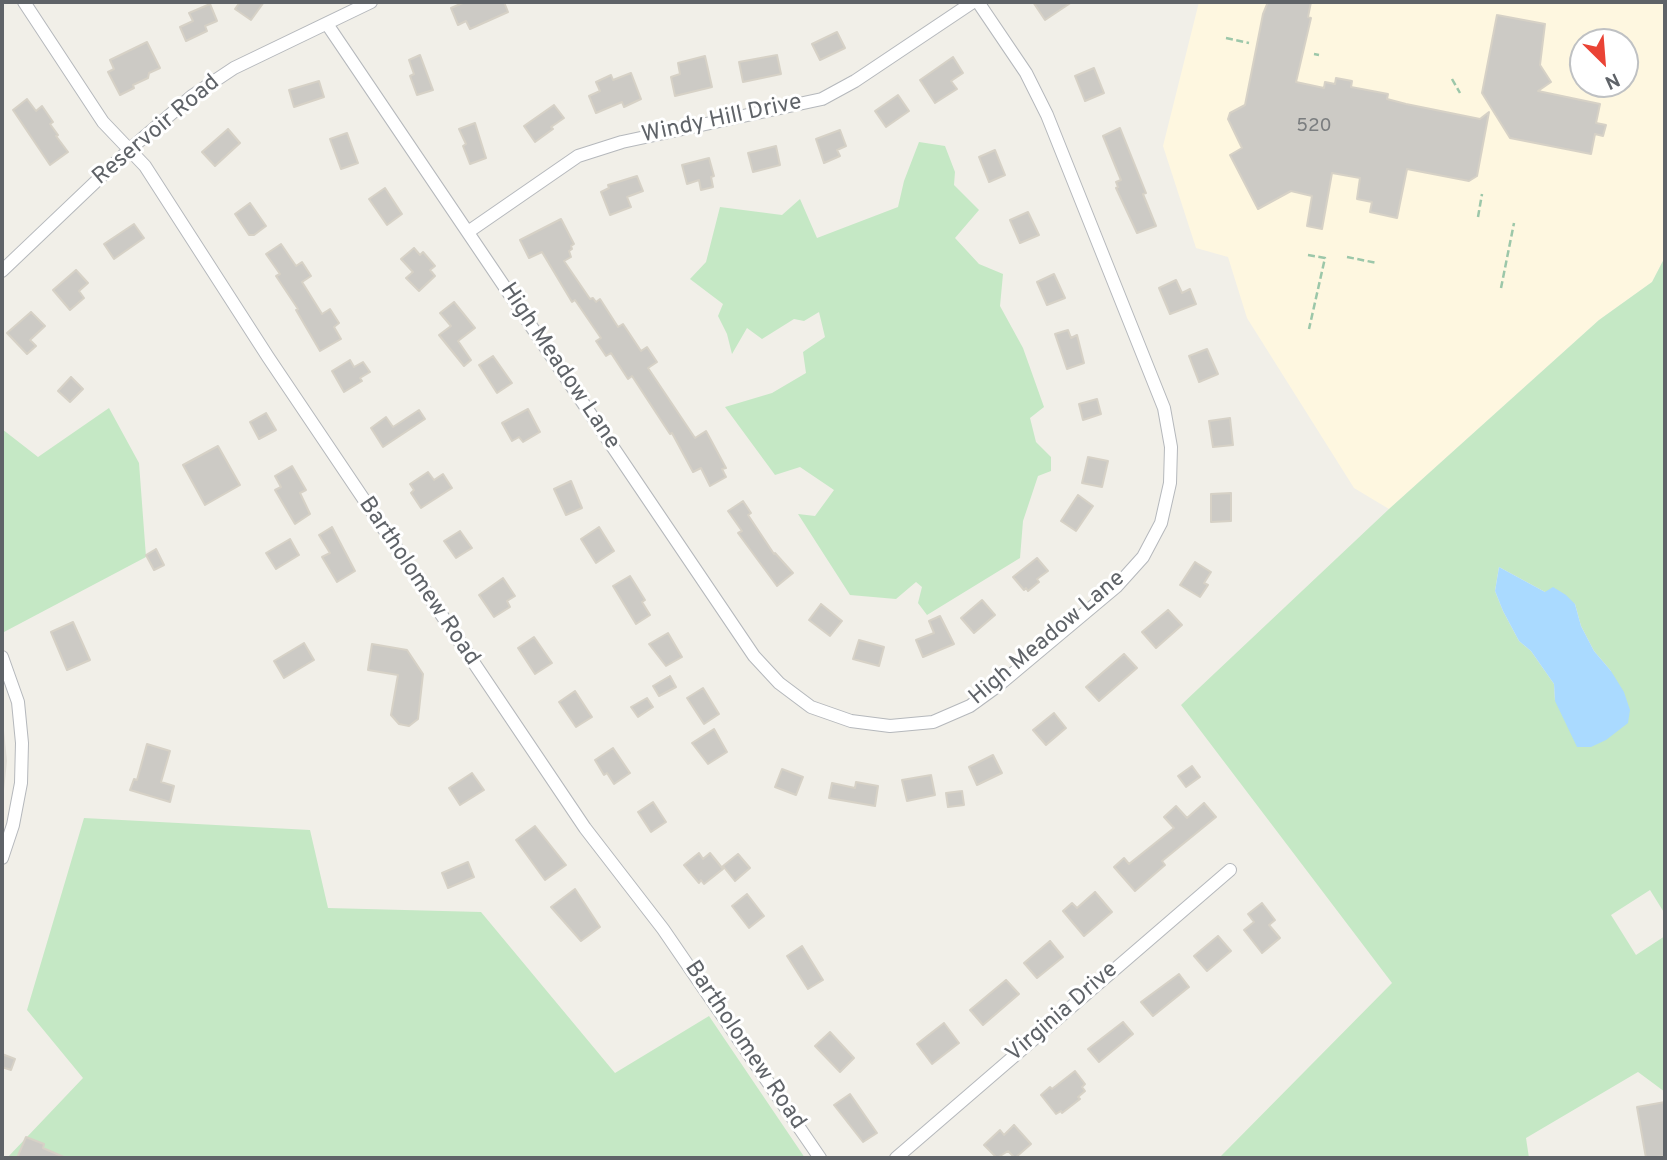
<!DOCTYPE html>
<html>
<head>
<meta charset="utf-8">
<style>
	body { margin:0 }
	#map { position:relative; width:1667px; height:1160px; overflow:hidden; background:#f1efe8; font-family:Overpass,sans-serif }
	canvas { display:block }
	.frame { position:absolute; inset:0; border:4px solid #5f6368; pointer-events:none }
	.north { position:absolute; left:1569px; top:28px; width:70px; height:70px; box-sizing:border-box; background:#fff; border:2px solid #bfc1c3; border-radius:50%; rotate:155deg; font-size:19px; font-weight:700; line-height:28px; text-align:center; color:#5f6368 }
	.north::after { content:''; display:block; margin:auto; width:24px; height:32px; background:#ea4335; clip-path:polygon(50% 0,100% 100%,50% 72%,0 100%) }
</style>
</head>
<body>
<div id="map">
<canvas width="1667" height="1160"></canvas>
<div class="frame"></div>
<div class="north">N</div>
</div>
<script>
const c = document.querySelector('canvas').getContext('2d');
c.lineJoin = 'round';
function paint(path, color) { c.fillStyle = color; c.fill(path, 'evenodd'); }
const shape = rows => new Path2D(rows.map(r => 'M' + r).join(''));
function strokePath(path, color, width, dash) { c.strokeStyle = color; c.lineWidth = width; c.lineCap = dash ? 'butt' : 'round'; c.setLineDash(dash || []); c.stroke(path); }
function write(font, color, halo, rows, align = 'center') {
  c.font = font + ' Overpass,sans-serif'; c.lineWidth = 6; c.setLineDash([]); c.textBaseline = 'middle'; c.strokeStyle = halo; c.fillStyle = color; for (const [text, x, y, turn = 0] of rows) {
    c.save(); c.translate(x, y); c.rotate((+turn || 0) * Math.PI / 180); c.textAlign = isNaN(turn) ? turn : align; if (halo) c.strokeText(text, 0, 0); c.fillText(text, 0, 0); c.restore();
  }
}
paint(shape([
	[1199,2,1665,2,1665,257,1652,282,1599,320,1389,509,1354,488,1247,318,1228,257,1196,248,1163,146],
	[1583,42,1625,42,1625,84,1583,84]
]), '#fef7e0');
paint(shape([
	[2,711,7,761,2,810]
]), '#e1ded6');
paint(shape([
	[919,142,945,146,955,172,954,185,979,210,955,238,979,264,1003,274,1000,306,1023,348,1044,407,1030,418,1036,442,1051,457,1051,471,1038,476,1023,521,1020,558,927,615,918,603,922,587,916,582,896,599,850,595,798,514,815,516,834,490,800,467,775,475,725,407,772,393,806,373,803,352,825,337,819,312,804,321,794,319,762,339,747,328,732,354,727,334,718,316,723,304,690,279,706,262,720,207,782,215,800,199,817,238,898,207,904,181],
	[1665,257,1665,914,1650,890,1611,915,1636,955,1665,936,1665,1092,1638,1072,1526,1138,1529,1158,1222,1158,1221,1156,1392,983,1181,705,1389,509,1599,320,1652,282],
	[1499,567,1545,592,1575,604,1581,626,1594,651,1611,671,1555,701,1554,684,1531,651,1519,641,1503,611,1495,591],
	[109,408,139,463,146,557,4,632,2,628,2,429,38,457],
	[84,818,310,830,328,908,481,912,615,1073,709,1016,805,1158,7,1158,83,1078,27,1010]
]), '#c5e8c5');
paint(shape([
	[1499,567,1545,592,1553,587,1566,595,1575,604,1581,626,1594,651,1611,671,1624,692,1630,710,1628,723,1606,740,1591,747,1577,747,1555,701,1554,684,1531,651,1519,641,1503,611,1495,591]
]), '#aadaff');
const building = shape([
	[240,2,264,2,251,20,235,9,240,2],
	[465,2,504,2,508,12,470,29,466,21,458,25,451,8,465,2],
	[1033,2,1072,2,1045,20,1033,2],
	[1268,2,1311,2,1308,17,1311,18,1296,82,1324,88,1325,82,1335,84,1336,78,1352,81,1351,87,1388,94,1387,99,1406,104,1480,119,1489,112,1477,176,1469,181,1407,169,1397,218,1370,212,1372,202,1357,199,1360,178,1332,173,1322,229,1307,226,1312,196,1291,191,1258,209,1230,155,1242,148,1228,119,1230,113,1245,105,1263,14,1268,2],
	[210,4,217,21,205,26,207,31,186,41,180,27,193,21,189,13,210,4],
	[1497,15,1545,24,1540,65,1551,82,1538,91,1600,104,1596,123,1606,125,1603,136,1595,134,1591,154,1510,138,1482,93,1497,15],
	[837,32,845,48,820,60,812,44,837,32],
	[147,42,160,68,149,73,148,78,133,85,134,88,120,95,108,72,114,69,110,60,147,42],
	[420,55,433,90,417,95,410,76,414,74,409,60,420,55],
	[777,55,781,74,743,82,739,62,777,55],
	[705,56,712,87,675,96,671,77,680,74,678,63,705,56],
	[953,57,963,73,951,81,957,89,935,103,920,80,953,57],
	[1094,68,1104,93,1085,101,1075,76,1094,68],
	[631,73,641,99,624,107,622,102,596,113,589,96,600,91,596,82,611,75,613,80,631,73],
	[319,81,324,97,294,107,289,90,319,81],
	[898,95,909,111,886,127,875,111,898,95],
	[27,99,36,111,42,106,53,122,50,124,58,135,56,136,68,152,50,165,13,110,27,99],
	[554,105,564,118,551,127,553,129,535,142,524,126,554,105],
	[475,123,486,158,470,164,463,146,466,144,459,129,475,123],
	[1120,128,1146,193,1143,194,1156,226,1137,233,1116,188,1118,187,1116,182,1121,180,1103,136,1120,128],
	[228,129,240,143,215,166,202,152,228,129],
	[840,130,846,146,837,150,840,156,824,163,816,139,840,130],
	[347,133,358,163,341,169,330,139,347,133],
	[776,146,780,165,753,172,748,153,776,146],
	[995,150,1005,175,989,182,979,157,995,150],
	[709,158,714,176,711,177,713,187,701,190,699,180,687,184,682,165,709,158],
	[637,176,643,191,627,197,631,207,610,215,601,192,609,188,608,185,637,176],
	[385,188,402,214,387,225,369,199,385,188],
	[250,203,266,226,254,235,249,235,235,214,250,203],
	[1028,212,1039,235,1020,243,1010,220,1028,212],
	[561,219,574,244,571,246,572,249,569,251,571,257,564,261,590,299,593,298,596,302,600,299,618,327,623,324,641,351,647,347,657,362,648,368,695,438,706,431,726,468,722,469,726,477,710,486,701,468,693,472,672,433,670,434,632,376,628,379,611,353,606,356,596,341,601,338,575,300,572,302,542,252,529,258,520,240,561,219],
	[134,224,144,238,114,259,104,244,134,224],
	[281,244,296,266,302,262,311,276,302,282,322,314,330,309,339,323,334,327,341,339,320,351,296,310,298,309,276,276,280,274,266,254,281,244],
	[414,248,420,255,423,252,435,266,430,270,435,276,419,291,406,278,413,272,401,259,414,248],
	[76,270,88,283,79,291,84,298,70,310,53,290,76,270],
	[1054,274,1065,298,1047,305,1037,282,1054,274],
	[1176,280,1182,293,1190,289,1196,304,1170,314,1159,288,1176,280],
	[454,302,475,328,458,341,471,360,464,366,439,335,451,326,440,313,454,302],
	[31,312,45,326,30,340,36,346,27,354,7,333,31,312],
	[1068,330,1071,338,1077,335,1084,363,1067,369,1055,334,1068,330],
	[1207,349,1218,374,1199,382,1189,356,1207,349],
	[493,356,512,383,497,393,479,365,493,356],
	[350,360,354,367,363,362,370,372,360,378,362,381,344,392,332,371,350,360],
	[71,377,83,389,70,402,58,391,71,377],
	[1097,399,1101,414,1083,420,1079,404,1097,399],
	[528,409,540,432,523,442,519,437,512,441,502,423,528,409],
	[419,410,425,419,383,447,371,428,386,417,393,427,419,410],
	[266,413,276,430,259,439,250,422,266,413],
	[1230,418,1233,445,1213,447,1209,421,1230,418],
	[218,446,240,485,205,505,183,465,218,446],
	[1088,457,1108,461,1102,487,1082,483,1088,457],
	[292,466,306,490,300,493,310,514,295,524,275,490,281,487,275,476,292,466],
	[428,472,434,480,443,474,452,488,421,508,411,493,414,490,410,484,428,472],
	[571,481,582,508,566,515,554,489,571,481],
	[1231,493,1231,521,1211,522,1211,494,1231,493],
	[1078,495,1093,506,1076,531,1061,521,1078,495],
	[743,501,751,513,748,515,774,554,775,553,793,573,777,586,738,533,742,531,728,511,743,501],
	[332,527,355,571,337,582,322,557,330,553,319,535,332,527],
	[599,527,614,551,596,563,581,539,599,527],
	[460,531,472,548,456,558,444,541,460,531],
	[290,539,299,555,276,569,266,553,290,539],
	[156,549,164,565,154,570,146,555,156,549],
	[1037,558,1048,571,1037,579,1039,582,1028,591,1026,588,1024,590,1013,577,1037,558],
	[1195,562,1211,572,1204,583,1208,585,1200,597,1180,585,1195,562],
	[630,576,645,600,642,602,650,615,636,624,613,586,630,576],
	[503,578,515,596,507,601,510,607,494,617,479,595,503,578],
	[982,600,995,615,974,633,961,618,982,600],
	[821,604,842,621,830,636,809,620,821,604],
	[1168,610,1182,625,1156,648,1142,632,1168,610],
	[940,616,954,644,923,657,916,640,934,633,929,621,940,616],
	[73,622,90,660,67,670,51,632,73,622],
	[668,633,682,657,666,666,649,644,668,633],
	[534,637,552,663,535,674,518,648,534,637],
	[859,640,884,647,879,666,853,659,859,640],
	[304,643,314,660,284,678,274,661,304,643],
	[372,644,407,650,423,674,418,719,409,726,399,724,391,715,398,675,368,670,372,644],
	[1124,654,1137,668,1099,701,1086,687,1124,654],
	[670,676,676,687,659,696,653,686,670,676],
	[703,688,719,714,704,724,687,698,703,688],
	[575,691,592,717,576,727,559,702,575,691],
	[647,698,653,707,638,717,631,707,647,698],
	[1054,713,1066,728,1046,745,1033,730,1054,713],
	[714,729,727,752,708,764,692,743,714,729],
	[147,744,170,751,161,782,174,786,170,802,130,790,134,779,137,780,147,744],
	[613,748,630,773,614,784,607,773,604,775,595,760,613,748],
	[993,755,1002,773,977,785,969,767,993,755],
	[1192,766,1200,777,1186,787,1178,776,1192,766],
	[782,769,803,777,796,795,775,787,782,769],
	[472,773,484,790,460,805,449,788,472,773],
	[931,775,935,795,907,801,902,780,931,775],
	[856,782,878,786,875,806,829,798,832,783,855,788,856,782],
	[962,791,964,805,948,807,946,793,962,791],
	[653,802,666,822,651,832,638,812,653,802],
	[1204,803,1216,817,1162,861,1165,865,1135,891,1114,867,1124,858,1129,864,1174,828,1164,817,1176,806,1187,818,1204,803],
	[535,826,566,865,545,880,516,840,535,826],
	[699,853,703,859,710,853,723,869,704,884,701,880,699,883,684,865,699,853],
	[738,854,750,868,735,881,723,866,738,854],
	[468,862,474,877,448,888,442,873,468,862],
	[575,889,600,927,581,941,551,907,575,889],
	[1095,892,1112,912,1084,936,1063,911,1072,903,1077,908,1095,892],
	[747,894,764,916,749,928,732,906,747,894],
	[1262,903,1275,920,1269,925,1280,938,1262,953,1244,930,1254,922,1248,914,1262,903],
	[1218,936,1231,951,1207,971,1194,956,1218,936],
	[1050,941,1063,957,1037,978,1024,963,1050,941],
	[802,946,823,980,808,989,787,956,802,946],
	[1179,974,1189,987,1153,1016,1141,1002,1179,974],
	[1006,980,1019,994,983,1025,970,1010,1006,980],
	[1123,1022,1133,1034,1099,1062,1088,1049,1123,1022],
	[944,1023,959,1043,932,1064,917,1044,944,1023],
	[830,1032,854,1058,840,1072,815,1046,830,1032],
	[2,1054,15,1059,11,1070,2,1067,2,1054],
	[1075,1071,1085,1084,1082,1087,1085,1091,1078,1097,1080,1099,1062,1113,1061,1111,1056,1114,1041,1095,1050,1087,1052,1089,1075,1071],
	[850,1094,877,1133,863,1142,834,1105,850,1094],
	[1665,1102,1665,1156,1646,1158,1637,1107,1665,1102],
	[1014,1125,1031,1144,1015,1158,1008,1151,997,1158,984,1145,1000,1130,1004,1135,1014,1125],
	[26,1137,44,1144,43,1148,66,1158,17,1158,26,1137]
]);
paint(building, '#cccac5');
strokePath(building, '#d6d1c6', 2);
const street = shape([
	[24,2,103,122,145,166,268,357,585,828,663,929,820,1158],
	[327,24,754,656,779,683,811,707,851,721,890,726,933,722,970,706,999,685,1116,587,1143,557,1161,523,1170,483,1171,447,1164,408,1047,115,1026,73,978,2],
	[468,232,578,156,622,142,822,99,855,81,973,2],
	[2,271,129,150,192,96,234,68,371,2],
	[2,657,18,702,22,743,21,783,13,825,2,858],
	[896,1158,1230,870]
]);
strokePath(street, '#b5b8bc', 14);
strokePath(shape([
	[1226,38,1249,43],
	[1314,54,1319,55],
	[1452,79,1460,93],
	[1478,217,1482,194],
	[1308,255,1325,258,1309,329],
	[1347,257,1377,263],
	[1501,288,1514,223]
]), '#9cc7a9', 2.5, [7, 3.5]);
strokePath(street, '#fff', 12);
write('19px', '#7a7d7f', null, [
	["520",1314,127]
]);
write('23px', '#5f6368', '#fff', [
	["Windy Hill Drive",722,120,-12],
	["Reservoir Road",157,131,-40],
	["High Meadow Lane",559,367,56],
	["Bartholomew Road",418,582,56],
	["High Meadow Lane",1048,639,-40],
	["Virginia Drive",1063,1013,-41],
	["Bartholomew Road",744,1046,56]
]);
</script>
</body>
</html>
